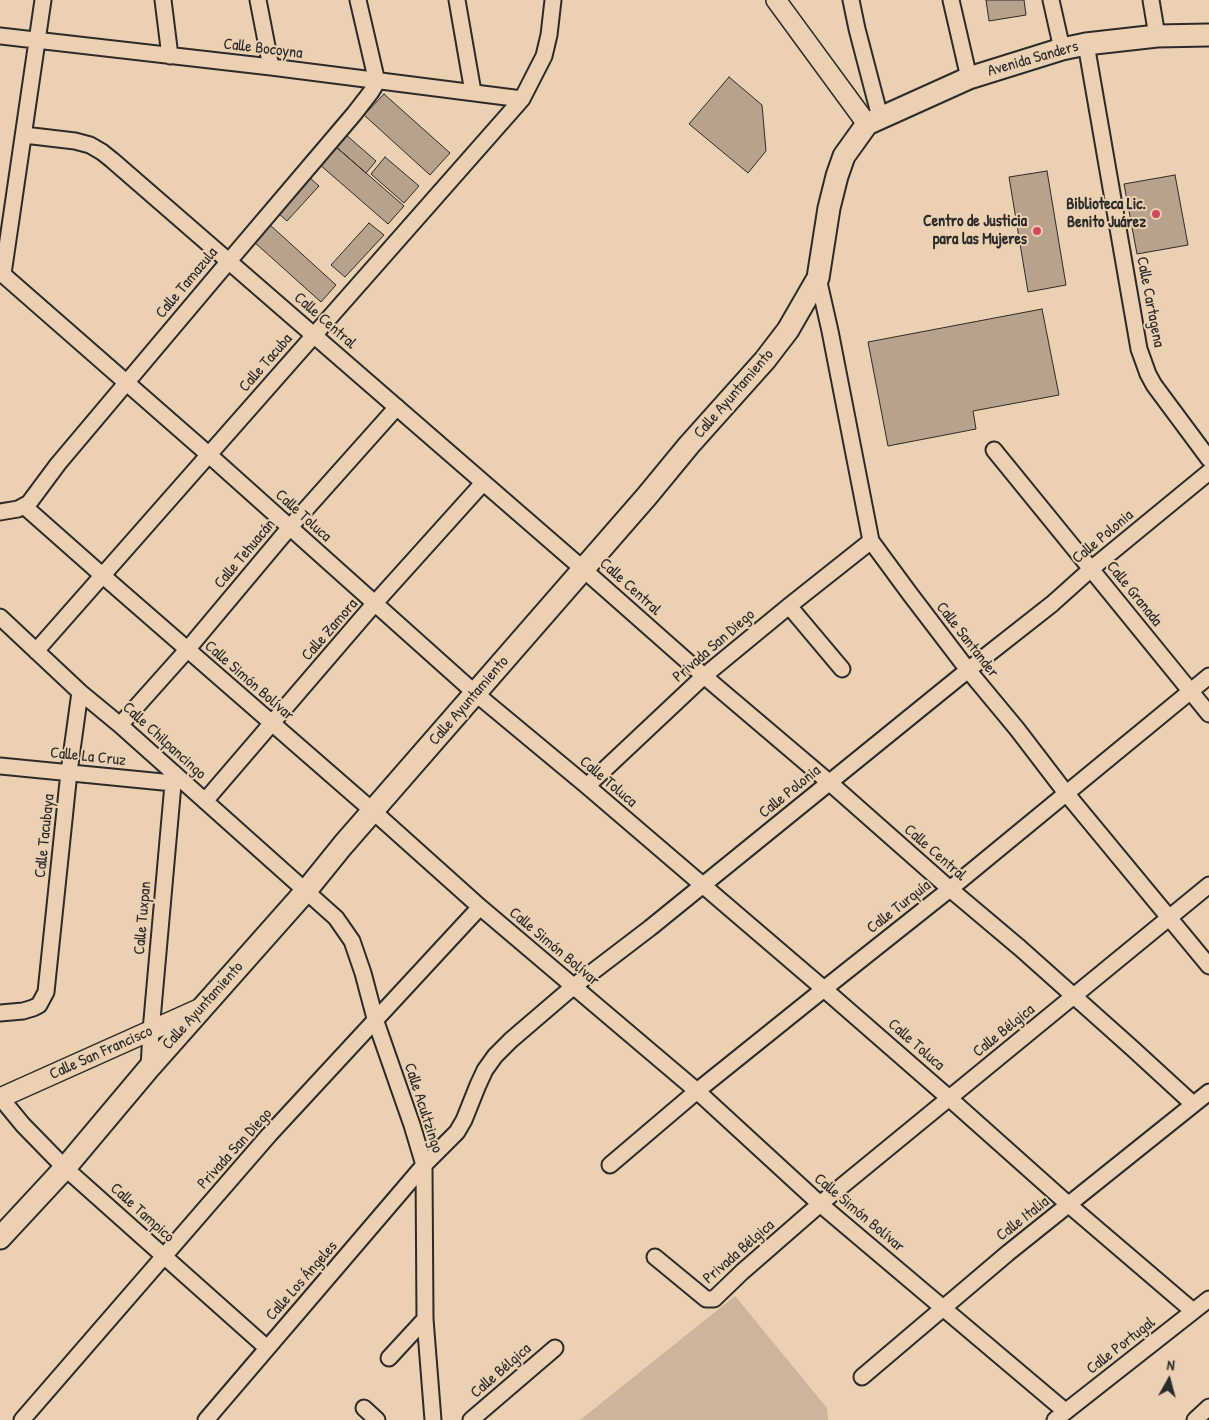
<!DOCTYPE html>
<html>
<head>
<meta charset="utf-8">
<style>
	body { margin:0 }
	#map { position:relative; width:1209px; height:1420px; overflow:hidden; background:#ebd0b2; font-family:"Patrick Hand",sans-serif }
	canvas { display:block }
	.north { position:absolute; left:1144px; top:1355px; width:50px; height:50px; -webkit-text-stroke:4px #ebd0b2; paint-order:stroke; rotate:7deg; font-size:14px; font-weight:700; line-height:20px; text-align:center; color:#2b2b2b }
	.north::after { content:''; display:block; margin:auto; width:18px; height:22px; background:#2b2b2b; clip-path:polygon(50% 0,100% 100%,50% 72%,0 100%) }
</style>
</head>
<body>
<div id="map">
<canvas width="1209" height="1420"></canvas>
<div class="north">N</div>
</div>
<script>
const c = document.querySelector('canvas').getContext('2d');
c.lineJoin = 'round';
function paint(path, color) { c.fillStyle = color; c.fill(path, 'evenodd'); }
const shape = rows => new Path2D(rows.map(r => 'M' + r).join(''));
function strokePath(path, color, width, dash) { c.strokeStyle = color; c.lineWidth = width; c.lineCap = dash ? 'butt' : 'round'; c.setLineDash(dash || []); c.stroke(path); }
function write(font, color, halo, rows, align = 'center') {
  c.font = font + ' "Patrick Hand",sans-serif'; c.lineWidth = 4; c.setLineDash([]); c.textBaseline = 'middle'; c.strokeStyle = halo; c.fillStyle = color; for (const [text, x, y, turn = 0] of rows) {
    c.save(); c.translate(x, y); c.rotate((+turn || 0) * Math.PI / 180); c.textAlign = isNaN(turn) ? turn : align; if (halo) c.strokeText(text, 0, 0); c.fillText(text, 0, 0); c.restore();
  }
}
paint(shape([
	[735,1296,827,1408,828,1420,580,1420]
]), '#ccb59c');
const building = shape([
	[986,0,1024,0,1026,15,989,21,986,0],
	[729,77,762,105,766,151,748,173,689,124,729,77],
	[384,94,450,153,430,175,364,115,384,94],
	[345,134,376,161,366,173,335,146,345,134],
	[335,146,404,206,388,224,319,164,335,146],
	[385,157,419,186,404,203,371,174,385,157],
	[1047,171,1066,285,1028,292,1009,177,1047,171],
	[1175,175,1188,245,1137,254,1124,184,1175,175],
	[309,177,319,186,287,221,277,212,309,177],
	[369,223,384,235,345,277,331,265,369,223],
	[269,224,336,285,321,302,253,241,269,224],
	[1042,309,1059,395,973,411,976,429,888,446,868,342,1042,309]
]);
paint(building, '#b6a28d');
strokePath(building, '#2b2b2b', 1);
const minor = shape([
	[163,0,170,56],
	[258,0,271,67],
	[457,0,473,92],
	[851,0,857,29,880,117],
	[951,0,969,78],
	[1051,0,1062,49],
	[1151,0,1157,36],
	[0,36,271,67,522,99],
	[1086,44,1139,349,1148,374,1154,385,1209,459],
	[24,135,75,141,90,145,102,152,112,160,583,569,704,676,830,783,950,889,1020,948,1132,1048,1193,1104],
	[0,272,208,454,475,693,587,786,824,989,949,1098,1069,1205,1193,1311],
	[3,274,43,0],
	[818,278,830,331,871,541,910,594,968,670,1017,729,1066,793,1209,966],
	[994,450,1209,714],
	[24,506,102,575,374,812,480,907,697,1091,820,1204,1065,1411],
	[0,512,18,509,29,503,58,464,229,261,354,114,371,92,377,82,358,0],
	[789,606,842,669],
	[0,617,80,692,120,725,336,918,352,941,363,973,376,1022,412,1125,424,1165,425,1319,433,1420],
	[36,651,522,99,544,56,549,35,553,0],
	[120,725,187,650,290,527,397,407],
	[0,766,173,783],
	[587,786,704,676,789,606,871,541],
	[205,801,375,603,483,483],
	[0,1013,23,1011,33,1008,39,1005,46,992,69,772,80,692],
	[149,1068,151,1031,174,773],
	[0,1097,23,1125,65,1168,267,1348],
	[610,1165,697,1091,824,989,950,889,1209,676],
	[655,1257,706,1299,714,1299,742,1272,820,1204,1209,885],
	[389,1358,425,1319],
	[862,1377,1008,1253,1209,1092],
	[364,1408,377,1420],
	[22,1420,269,1135,480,907],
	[206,1420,424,1165,457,1132,464,1120,478,1085,485,1070,495,1056,511,1040,574,986,650,928,968,670,1052,604,1091,569,1209,472],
	[471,1420,555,1348],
	[1055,1420,1209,1299],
	[1195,1420,1209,1407]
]);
const tertiary = shape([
	[776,0,867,124],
	[0,1098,201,1008]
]);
const secondary = shape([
	[0,1238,65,1168,149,1068,305,892,343,845,647,496,689,445,765,360,788,330,818,278,829,208,837,176,844,156,867,124,969,78,1062,49,1086,44,1157,36,1209,35]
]);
strokePath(minor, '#2b2b2b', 19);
strokePath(tertiary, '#2b2b2b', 22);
strokePath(secondary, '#2b2b2b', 25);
strokePath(minor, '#ebd0b2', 15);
strokePath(tertiary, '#ebd0b2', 19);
strokePath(secondary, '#ebd0b2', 21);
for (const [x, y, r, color] of [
	[1156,214,5,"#d1495b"],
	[1037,231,5,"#d1495b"]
]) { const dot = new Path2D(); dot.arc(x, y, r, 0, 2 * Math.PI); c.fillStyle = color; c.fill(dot); strokePath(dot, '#ebd0b2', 2); }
write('16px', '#2b2b2b', '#ebd0b2', [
	["Calle Bocoyna",263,49,7],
	["Avenida Sanders",1033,59,-16],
	["Calle Tamazula",187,283,-50],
	["Calle Cartagena",1150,302,79],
	["Calle Central",325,321,41],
	["Calle Tacuba",266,363,-49],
	["Calle Ayuntamiento",734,394,-49],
	["Calle Toluca",303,516,42],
	["Calle Polonia",1103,537,-40],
	["Calle Tehuacán",245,554,-50],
	["Calle Central",630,587,42],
	["Calle Granada",1134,594,51],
	["Calle Zamora",330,630,-49],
	["Calle Santander",967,640,52],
	["Privada San Diego",714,646,-41],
	["Calle Simón Bolívar",249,681,41],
	["Calle Ayuntamiento",469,701,-49],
	["Calle Chilpancingo",164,741,42],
	["Calle La Cruz",88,757,6],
	["Calle Toluca",608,782,40],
	["Calle Polonia",790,792,-39],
	["Calle Tacubaya",45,836,-84],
	["Calle Central",935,853,41],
	["Calle Turquía",899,907,-38],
	["Calle Tuxpan",143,918,-85],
	["Calle Simón Bolívar",554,947,40],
	["Calle Ayuntamiento",203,1006,-48],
	["Calle Bélgica",1004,1031,-39],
	["Calle Toluca",916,1045,41],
	["Calle San Francisco",101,1053,-24],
	["Calle Acultzingo",423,1108,72],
	["Privada San Diego",235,1149,-48],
	["Calle Tampico",142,1213,42],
	["Calle Simón Bolívar",859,1213,40],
	["Calle Italia",1023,1219,-38],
	["Privada Bélgica",739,1252,-41],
	["Calle Los Ángeles",302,1281,-49],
	["Calle Portugal",1121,1346,-38],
	["Calle Bélgica",501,1371,-41]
]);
write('bold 16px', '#2b2b2b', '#ebd0b2', [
	["Biblioteca Lic.",1146,205],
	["Benito Juárez",1146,223],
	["Centro de Justicia",1027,222],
	["para las Mujeres",1027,240]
], 'right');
</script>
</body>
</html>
